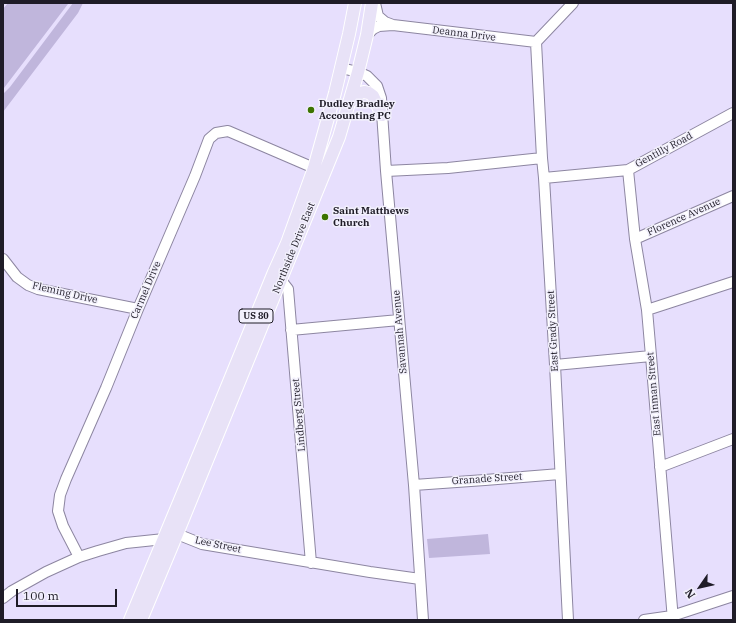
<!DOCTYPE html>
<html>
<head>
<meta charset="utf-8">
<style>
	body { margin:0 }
	#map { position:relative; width:736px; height:623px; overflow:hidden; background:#e7dffd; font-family:"IBM Plex Serif",serif }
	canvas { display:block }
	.frame { position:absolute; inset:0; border:4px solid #1f1c27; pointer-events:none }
	.north { position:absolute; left:680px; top:567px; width:40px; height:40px; -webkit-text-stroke:3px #f2f0fc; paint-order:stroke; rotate:236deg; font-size:11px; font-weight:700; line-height:16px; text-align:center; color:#1f1c27 }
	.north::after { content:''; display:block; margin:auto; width:14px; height:18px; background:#1f1c27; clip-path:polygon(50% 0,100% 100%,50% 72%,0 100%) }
	.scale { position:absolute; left:16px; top:589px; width:101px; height:18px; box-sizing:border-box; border:2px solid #1f1c27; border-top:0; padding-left:5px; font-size:12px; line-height:14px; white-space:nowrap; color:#1f1c27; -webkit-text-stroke:3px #f2f0fc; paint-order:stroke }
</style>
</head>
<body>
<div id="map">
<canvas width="736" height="623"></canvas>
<div class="frame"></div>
<div class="north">N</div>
<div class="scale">100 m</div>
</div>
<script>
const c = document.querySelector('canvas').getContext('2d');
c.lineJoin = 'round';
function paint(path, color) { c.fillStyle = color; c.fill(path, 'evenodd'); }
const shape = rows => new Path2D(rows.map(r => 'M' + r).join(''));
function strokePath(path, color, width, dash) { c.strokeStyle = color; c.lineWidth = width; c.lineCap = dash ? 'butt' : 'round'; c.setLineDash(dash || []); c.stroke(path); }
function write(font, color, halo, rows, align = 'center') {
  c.font = font + ' "IBM Plex Serif",serif'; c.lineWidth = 3; c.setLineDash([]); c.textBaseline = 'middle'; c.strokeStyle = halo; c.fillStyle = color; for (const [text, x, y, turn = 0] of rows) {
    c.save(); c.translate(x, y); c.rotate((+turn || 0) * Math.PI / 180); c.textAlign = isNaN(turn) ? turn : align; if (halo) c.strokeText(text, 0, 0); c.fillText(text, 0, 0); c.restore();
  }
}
paint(shape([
	[8,3,66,3,68,4,4,88,3,87,3,9],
	[73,3,83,3,78,13,3,112,3,94,10,87],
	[488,534,490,554,429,558,427,539]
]), '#c0b6dc');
const minor = shape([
	[375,3,378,16,385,22,393,25],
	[367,35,373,29,379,26,393,25,536,42],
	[536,42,542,158,544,178,555,365,568,620],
	[536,42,573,3],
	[341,68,358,72,367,76,377,86,381,98,386,171,414,485,423,620],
	[628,170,635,239,647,310,651,356,673,620],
	[386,171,448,168,542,158],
	[544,178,628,170,733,113],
	[635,239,733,196],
	[3,259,17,277,28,285,38,289,138,309],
	[277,275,288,289,311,563],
	[647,310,733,282],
	[291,330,399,320],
	[555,365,651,356],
	[660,467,733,439],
	[414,485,485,480,560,474],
	[79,557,63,526,58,511,60,495,66,479,106,388,138,309,195,176,209,139,216,133,228,131,321,171],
	[3,598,12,591,46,572,79,557,98,551,126,543,164,539,177,534,202,544,370,572,420,579],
	[644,620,672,616,733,596]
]);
const major = shape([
	[350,102,360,93,364,92,369,93,373,96,382,115],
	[130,620,217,411,274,272,287,243,314,168,335,93,349,34,355,3],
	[141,620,177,534,339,137,358,72,367,35,372,3]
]);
strokePath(minor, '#8d86a1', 12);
strokePath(major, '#fff', 14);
strokePath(minor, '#fff', 10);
strokePath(major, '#e8e2f7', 12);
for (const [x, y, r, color] of [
	[311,110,4,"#3c7300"],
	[325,217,4,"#3c7300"]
]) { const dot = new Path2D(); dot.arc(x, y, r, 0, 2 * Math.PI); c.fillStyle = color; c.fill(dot); strokePath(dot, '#f2f0fc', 1.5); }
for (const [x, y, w] of [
	[256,316,34]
]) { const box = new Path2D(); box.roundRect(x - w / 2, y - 7, w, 14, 3); c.fillStyle = '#f2f0fc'; c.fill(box); strokePath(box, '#1f1c27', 1); }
write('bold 9px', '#1f1c27', null, [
	["US 80",256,316]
]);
write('10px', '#1f1c27', '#f2f0fc', [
	["Deanna Drive",464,34,7],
	["Gentilly Road",664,150,-28],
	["Florence Avenue",684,217,-24],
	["Northside Drive East",294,248,-68],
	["Carmel Drive",146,290,-67],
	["Fleming Drive",65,293,13],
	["East Grady Street",553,331,-93],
	["Savannah Avenue",400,332,-95],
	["East Inman Street",654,394,-95],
	["Lindberg Street",299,415,-95],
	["Granade Street",487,479,-4],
	["Lee Street",218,545,12]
]);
write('bold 10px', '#1f1c27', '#f2f0fc', [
	["Dudley Bradley",319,104],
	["Accounting PC",319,116],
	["Saint Matthews",333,211],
	["Church",333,223]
], 'left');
</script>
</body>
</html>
